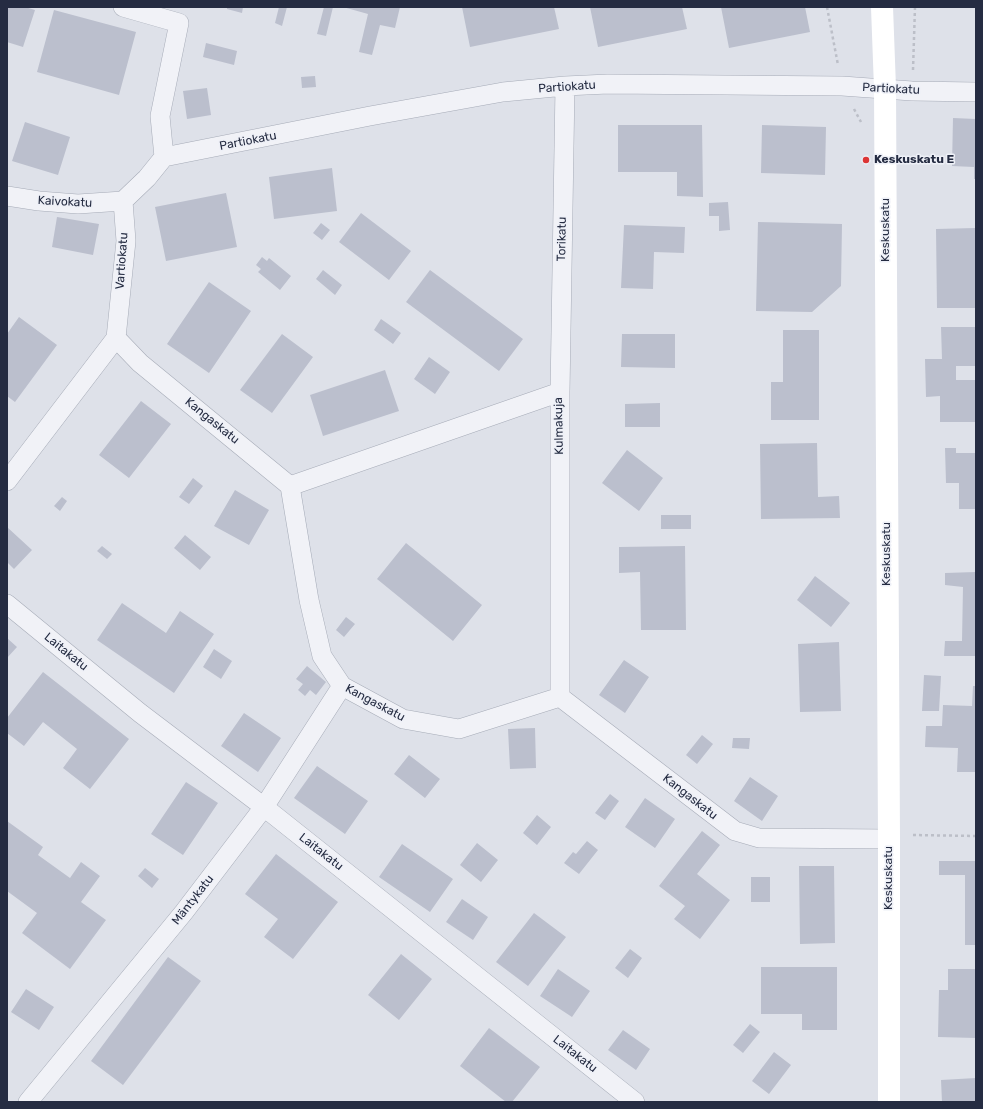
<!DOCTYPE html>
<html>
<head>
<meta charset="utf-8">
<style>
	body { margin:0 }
	#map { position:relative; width:983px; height:1109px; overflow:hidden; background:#dee1e9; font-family:Rubik,sans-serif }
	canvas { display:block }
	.frame { position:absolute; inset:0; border:8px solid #252c42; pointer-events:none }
</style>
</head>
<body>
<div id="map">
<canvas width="983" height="1109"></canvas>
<div class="frame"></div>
</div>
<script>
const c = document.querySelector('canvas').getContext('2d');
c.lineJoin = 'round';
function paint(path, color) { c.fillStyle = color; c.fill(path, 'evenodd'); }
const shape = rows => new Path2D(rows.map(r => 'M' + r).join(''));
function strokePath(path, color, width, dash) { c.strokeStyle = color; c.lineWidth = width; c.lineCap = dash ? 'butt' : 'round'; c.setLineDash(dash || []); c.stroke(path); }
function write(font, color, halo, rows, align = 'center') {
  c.font = font + ' Rubik,sans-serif'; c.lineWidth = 3; c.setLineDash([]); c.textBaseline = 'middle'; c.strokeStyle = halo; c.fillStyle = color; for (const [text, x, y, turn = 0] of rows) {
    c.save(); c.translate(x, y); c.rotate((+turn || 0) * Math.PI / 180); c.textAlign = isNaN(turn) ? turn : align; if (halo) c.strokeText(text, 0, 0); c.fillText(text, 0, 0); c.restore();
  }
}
paint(shape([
	[7,7,25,7,35,10,23,47,7,42],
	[227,7,243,7,242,13,227,9],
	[279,7,287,7,282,26,275,23],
	[324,7,333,7,326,36,317,34],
	[343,7,400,7,395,28,380,25,372,55,359,52,368,14],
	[462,7,554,7,559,29,470,47],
	[590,7,682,7,687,29,598,47],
	[721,7,805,7,810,32,729,48],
	[54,10,136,32,119,95,37,72],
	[206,43,237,51,234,65,203,57],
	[315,76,316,87,302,88,301,77],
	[207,88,211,115,187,119,183,91],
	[953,118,976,119,976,179,974,179,974,167,952,166],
	[25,122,70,137,58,175,12,161],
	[618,125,702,125,703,197,677,196,677,172,618,172],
	[762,125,826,127,825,175,761,173],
	[332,168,337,211,274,219,269,177],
	[226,193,237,247,166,261,155,207],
	[728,202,730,230,719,231,719,216,709,216,709,203],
	[361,213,411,251,389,280,339,242],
	[57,217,99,224,93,255,52,247],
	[758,222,842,224,841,286,812,312,756,311],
	[321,223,330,230,322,240,313,233],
	[624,225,685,227,684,253,654,252,653,289,621,288],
	[975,228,976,308,937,308,936,229],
	[262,257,267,261,269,258,291,276,280,290,258,272,261,269,256,265],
	[323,270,342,285,335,295,316,279],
	[430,270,523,339,499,371,406,302],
	[209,282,251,311,209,373,167,344],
	[19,317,57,345,15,402,7,396,7,334],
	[381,319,401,333,393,344,374,330],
	[941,327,976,327,976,366,956,366,956,380,976,380,976,422,940,422,940,396,926,397,925,359,942,359],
	[783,330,819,330,819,420,771,420,771,382,783,382],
	[282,334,313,357,272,413,240,390],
	[622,334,675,334,675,368,621,367],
	[429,357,450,372,435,394,414,379],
	[385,370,399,411,323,436,310,395],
	[141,401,171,424,129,478,99,455],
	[660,403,660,427,625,427,625,404],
	[817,443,818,497,839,496,840,518,761,519,760,444],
	[945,448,956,448,956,453,976,453,976,509,959,509,959,483,946,483],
	[627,450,663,478,639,511,602,483],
	[193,478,203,486,189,504,179,497],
	[235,490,269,510,249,545,214,526],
	[62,497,67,501,60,511,54,506],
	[661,515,691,515,691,529,661,529],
	[7,527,32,550,14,569,7,562],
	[185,535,211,557,200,570,174,548],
	[406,543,482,605,453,641,377,579],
	[102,546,112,554,107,559,97,551],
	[685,546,686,630,641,630,640,572,619,573,619,547],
	[976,572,976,656,944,656,945,641,962,641,963,587,945,585,945,573],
	[815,576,850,603,831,627,797,600],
	[122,603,166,633,180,611,214,634,174,693,97,640],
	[346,617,355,624,344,637,336,630],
	[7,638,17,647,7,658],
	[839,642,841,711,800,712,798,644],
	[214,649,232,661,221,679,203,667],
	[624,660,649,677,625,713,599,695],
	[307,666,326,682,316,695,310,690,305,696,298,690,303,684,296,679],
	[43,672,129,739,90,789,63,768,77,749,43,722,24,746,7,733,7,718],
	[924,675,941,676,939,711,922,711],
	[973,686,976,686,976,772,957,772,958,748,925,747,926,726,942,726,943,705,972,706],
	[244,713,281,738,258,772,221,746],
	[535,728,536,768,510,769,508,729],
	[702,735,713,744,697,764,686,755],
	[733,738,750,738,749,749,732,748],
	[409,755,440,779,425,798,394,774],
	[317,766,368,801,345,834,294,798],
	[750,777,778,796,762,821,734,801],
	[186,782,218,803,183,855,151,834],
	[610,794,619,801,605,820,595,813],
	[645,798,675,819,655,848,625,827],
	[537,815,551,827,537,845,523,833],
	[7,821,43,847,38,855,70,878,81,862,100,876,81,902,106,920,70,969,22,933,37,913,7,891],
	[702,831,720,845,697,874,730,900,700,939,674,919,685,906,659,886],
	[587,841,598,850,579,874,564,863,573,852,576,854],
	[477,843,498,860,481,882,460,865],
	[402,844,453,879,430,912,379,877],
	[276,854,338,902,293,959,264,937,278,919,245,894],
	[939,861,976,861,976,945,965,945,965,875,939,875],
	[799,866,834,866,835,943,800,944],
	[145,868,159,879,152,888,138,876],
	[751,877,770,877,770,902,751,902],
	[462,899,488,917,473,940,446,922],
	[534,913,566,937,528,986,496,962],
	[630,949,642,958,628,978,615,968],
	[401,954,432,979,399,1020,368,995],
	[168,957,201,981,123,1085,91,1061],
	[761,967,837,967,837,1030,802,1030,802,1014,761,1014],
	[558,969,590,991,572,1017,540,996],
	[948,969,976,969,976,1038,938,1037,939,990,948,990],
	[26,989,54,1007,39,1030,11,1012],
	[750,1024,760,1032,743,1053,733,1045],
	[489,1028,540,1067,512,1102,506,1102,460,1066],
	[623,1030,650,1049,636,1070,608,1050],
	[774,1052,791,1065,769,1094,752,1081],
	[976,1078,976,1102,942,1102,941,1080]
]), '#bbbfcd');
const street = shape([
	[164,157,370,116,503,92,565,86,608,84,842,86,912,91,976,92],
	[7,196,39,201,78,204,123,201],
	[116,338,140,363,290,486,309,600,322,656,342,686,403,719,459,729,560,697,735,831,759,838,889,839],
	[560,392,565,86],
	[7,481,116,338,126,241,123,201,147,178,164,157,160,116,179,23,123,7],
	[290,486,560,392,560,697],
	[7,604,140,713,264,807,635,1102],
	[28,1102,184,912,264,807,342,686]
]);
strokePath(street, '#a6abb7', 20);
strokePath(shape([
	[827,7,838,65],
	[913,70,915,7],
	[854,109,861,122],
	[913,835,976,836]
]), '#bcbfc8', 2.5, [3, 3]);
strokePath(street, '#f1f2f7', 19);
strokePath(shape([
	[882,7,885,88,889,839,889,1102]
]), '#fff', 22);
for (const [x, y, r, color] of [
	[866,160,4,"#dc3535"]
]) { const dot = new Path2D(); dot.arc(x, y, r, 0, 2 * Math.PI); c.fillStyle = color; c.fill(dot); strokePath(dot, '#eef0f7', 1.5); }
write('12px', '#252c42', '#eef0f7', [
	["Partiokatu",567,87,-4],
	["Partiokatu",891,89,3],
	["Partiokatu",248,141,-11],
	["Kaivokatu",65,202,3],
	["Keskuskatu",886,230,-90],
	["Torikatu",562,239,-89],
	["Vartiokatu",122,261,-86],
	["Kangaskatu",212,421,39],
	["Kulmakuja",559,426,-91],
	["Keskuskatu",887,554,-90],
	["Laitakatu",66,652,39],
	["Kangaskatu",375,703,28],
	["Kangaskatu",690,797,38],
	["Laitakatu",321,852,38],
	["Keskuskatu",889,878,-90],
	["Mäntykatu",193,900,-52],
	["Laitakatu",575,1054,38]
]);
write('bold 12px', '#252c42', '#eef0f7', [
	["Keskuskatu E",874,160]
], 'left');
</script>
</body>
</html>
